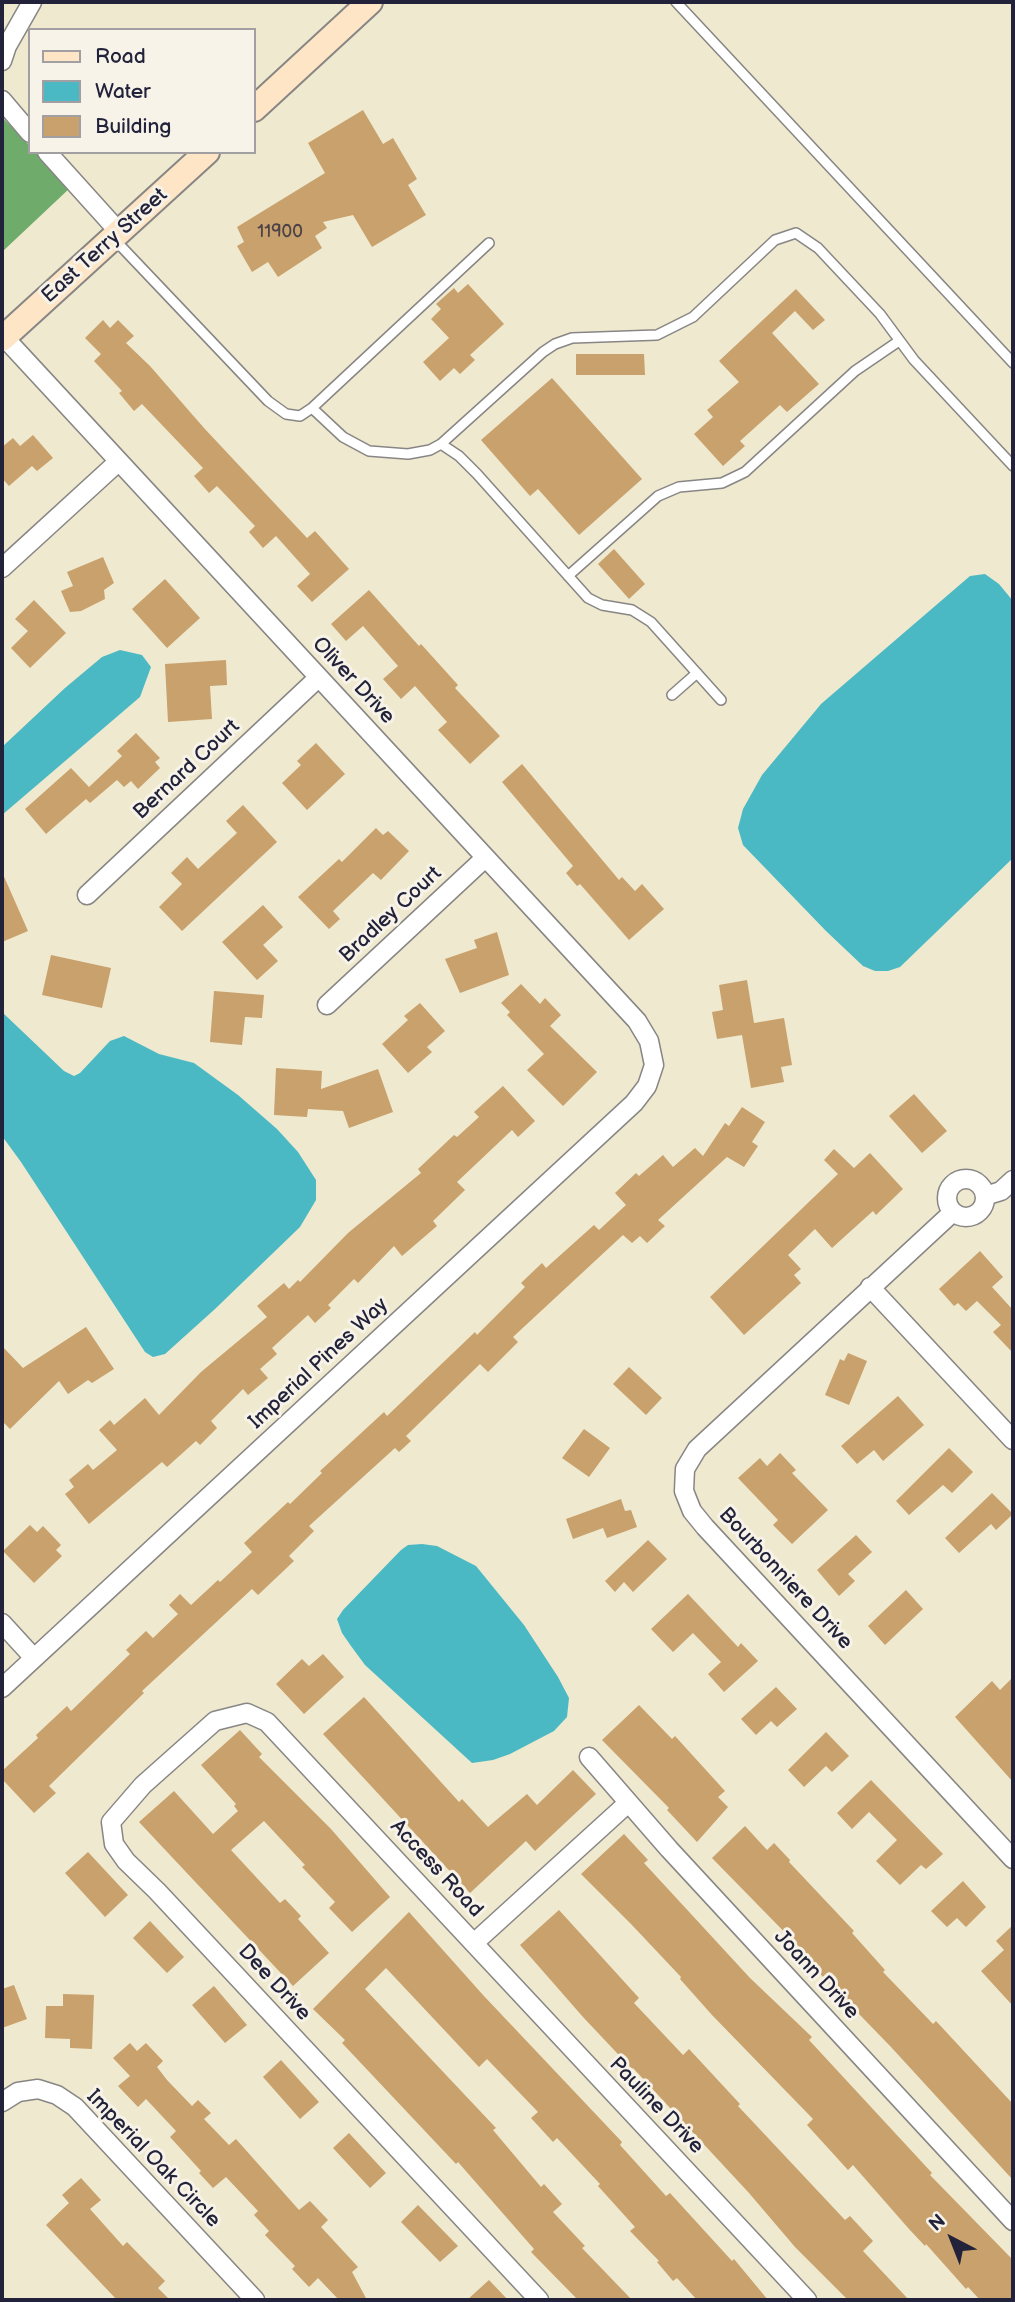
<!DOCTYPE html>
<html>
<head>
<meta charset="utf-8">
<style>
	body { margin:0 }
	#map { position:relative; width:1015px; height:2302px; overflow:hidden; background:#efe9cf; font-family:"Balsamiq Sans",sans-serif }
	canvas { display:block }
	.frame { position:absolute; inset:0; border:4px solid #22223b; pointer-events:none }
	.legend { position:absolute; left:28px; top:28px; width:228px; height:126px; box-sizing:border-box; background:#f7f3e8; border:2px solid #a29fa3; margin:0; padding:9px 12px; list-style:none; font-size:21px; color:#22223b }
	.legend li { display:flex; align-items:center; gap:14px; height:35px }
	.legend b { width:35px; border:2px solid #a29fa3 }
	.north { position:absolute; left:917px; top:2204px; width:70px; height:70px; -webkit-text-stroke:5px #f7f3e8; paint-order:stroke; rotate:318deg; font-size:19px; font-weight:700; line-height:28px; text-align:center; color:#22223b }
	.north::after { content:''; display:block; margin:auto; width:24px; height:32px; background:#22223b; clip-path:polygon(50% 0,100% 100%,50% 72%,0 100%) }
</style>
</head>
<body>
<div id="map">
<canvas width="1015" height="2302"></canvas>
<div class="frame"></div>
<ul class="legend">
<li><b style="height:9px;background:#fde5c5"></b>Road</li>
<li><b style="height:19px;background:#4bb9c4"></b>Water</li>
<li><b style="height:19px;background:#c8a16c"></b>Building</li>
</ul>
<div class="north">N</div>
</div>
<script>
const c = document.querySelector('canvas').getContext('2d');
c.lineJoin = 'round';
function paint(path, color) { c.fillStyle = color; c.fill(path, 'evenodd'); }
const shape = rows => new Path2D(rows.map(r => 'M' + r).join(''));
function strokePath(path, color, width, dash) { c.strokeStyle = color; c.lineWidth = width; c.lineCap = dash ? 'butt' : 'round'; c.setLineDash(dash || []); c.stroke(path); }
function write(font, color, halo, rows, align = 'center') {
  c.font = font + ' "Balsamiq Sans",sans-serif'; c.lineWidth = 6; c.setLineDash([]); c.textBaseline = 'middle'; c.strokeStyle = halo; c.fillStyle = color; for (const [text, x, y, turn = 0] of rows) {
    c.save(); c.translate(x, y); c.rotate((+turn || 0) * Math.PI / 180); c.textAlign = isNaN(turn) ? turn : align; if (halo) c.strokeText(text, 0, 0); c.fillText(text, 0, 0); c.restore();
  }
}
paint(shape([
	[2,117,30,146,30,152,36,152,71,187,2,252]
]), '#6fac6c');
paint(shape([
	[985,574,999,584,1013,601,1013,858,900,967,888,971,875,971,863,966,826,931,743,845,738,828,743,809,762,775,821,704,970,576],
	[120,650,142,655,151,667,140,697,2,815,2,747,65,688,102,657],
	[2,1012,64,1071,74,1076,80,1073,110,1041,124,1036,159,1054,194,1063,238,1095,277,1129,298,1152,316,1180,316,1200,300,1227,215,1309,165,1354,153,1357,145,1352,21,1162,2,1136],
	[422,1544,437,1546,476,1566,524,1625,558,1677,569,1698,567,1717,554,1731,510,1754,493,1760,472,1763,365,1665,351,1646,342,1633,337,1619,343,1610,401,1550,408,1545]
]), '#4bb9c4');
paint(shape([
	[363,110,383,144,393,138,417,179,408,185,426,215,372,247,353,215,323,222,327,228,315,236,322,248,278,277,268,262,252,272,237,246,244,242,237,227,325,173,308,143],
	[468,284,504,324,470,355,475,360,460,374,454,368,440,381,423,362,449,338,431,319,441,309,436,304,454,288,458,293],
	[796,289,825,320,813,330,795,311,772,333,819,384,787,412,780,405,740,441,745,446,723,466,694,434,713,417,707,410,739,382,719,361],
	[103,320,110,328,118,320,134,336,126,343,150,366,204,428,307,538,315,531,349,569,312,602,297,586,310,574,276,536,263,548,249,532,255,526,217,486,209,493,194,476,203,468,142,404,134,411,119,393,122,391,94,361,101,354,85,338],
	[576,354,644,354,645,375,576,375],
	[552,378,642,479,579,535,538,489,530,496,481,440],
	[33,435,53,458,37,471,32,466,9,486,2,478,2,447,13,438,20,446],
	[614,549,645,584,629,599,598,564],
	[103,557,114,583,104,590,105,599,81,611,70,612,61,591,73,586,67,572],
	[165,579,200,618,167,648,132,609],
	[369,590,419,646,421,644,458,685,455,688,500,736,470,764,438,730,447,722,415,686,401,699,383,679,398,666,363,626,346,641,331,624],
	[34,600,66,633,30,668,11,648,28,631,15,619],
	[226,660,227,685,210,686,212,719,168,722,165,664],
	[136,733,160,758,155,762,160,768,138,789,131,781,124,787,117,780,90,803,86,799,46,834,25,809,71,768,89,787,122,756,117,751],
	[316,743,345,774,307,810,282,783,301,765,297,761],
	[522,764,619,880,622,877,635,891,642,884,664,909,629,940,580,884,577,886,566,873,573,866,502,782],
	[243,805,277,842,182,931,159,907,182,884,171,873,187,857,198,869,237,833,226,821],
	[376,828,383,835,388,831,409,851,381,880,373,873,333,911,340,919,329,929,298,897,339,859,342,862],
	[2,872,28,931,2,942],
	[263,905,283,927,263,945,278,961,257,980,222,942],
	[497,932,509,975,460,993,445,959,477,948,474,940],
	[51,955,111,968,102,1008,42,995],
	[747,980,754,1023,784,1018,792,1065,781,1067,784,1082,751,1088,742,1035,717,1039,712,1012,723,1010,719,985],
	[521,984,540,1004,545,998,561,1015,550,1026,597,1072,563,1106,527,1070,544,1054,507,1015,510,1012,501,1003],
	[214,991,264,995,262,1018,245,1017,242,1045,210,1042],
	[420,1003,445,1031,427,1047,432,1052,408,1073,382,1044,408,1020,404,1016],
	[276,1068,322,1071,321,1089,378,1069,393,1112,349,1128,343,1111,308,1109,307,1117,274,1115],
	[503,1086,535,1121,518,1137,512,1130,457,1182,465,1190,433,1221,437,1226,402,1256,394,1246,358,1283,354,1279,328,1305,331,1308,315,1323,308,1315,272,1348,277,1354,260,1369,268,1378,248,1395,243,1389,211,1421,217,1428,200,1445,196,1441,167,1467,162,1462,89,1524,65,1494,74,1487,69,1480,88,1464,93,1470,117,1450,99,1430,110,1420,114,1425,145,1398,159,1415,201,1372,267,1317,257,1306,284,1283,289,1289,298,1280,300,1282,348,1233,421,1173,418,1169,454,1135,457,1137,479,1117,474,1112],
	[914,1094,947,1131,922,1153,889,1116],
	[742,1107,765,1122,752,1142,758,1146,744,1167,727,1157,658,1220,665,1226,647,1243,640,1236,632,1243,623,1235,513,1337,518,1342,488,1372,480,1364,406,1436,411,1441,399,1452,395,1448,309,1526,314,1531,289,1556,294,1561,258,1595,252,1589,142,1691,144,1693,49,1786,56,1793,34,1813,2,1779,2,1771,38,1738,36,1735,67,1706,71,1711,130,1654,126,1650,146,1631,153,1638,178,1614,169,1605,180,1594,191,1605,218,1580,220,1582,252,1552,244,1543,288,1502,290,1504,322,1473,320,1471,384,1412,387,1416,475,1332,477,1335,525,1287,521,1283,542,1263,546,1268,594,1225,599,1230,626,1205,615,1193,636,1173,639,1176,663,1155,673,1167,695,1148,703,1156,725,1123,729,1126],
	[834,1149,854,1168,870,1153,903,1189,876,1215,873,1211,832,1248,815,1229,788,1255,801,1269,794,1275,801,1283,744,1335,710,1297,838,1174,824,1160],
	[980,1251,1003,1277,992,1287,1013,1310,1013,1353,993,1332,1001,1325,977,1301,966,1311,958,1303,954,1306,939,1289],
	[86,1327,114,1369,92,1383,88,1380,68,1394,59,1381,10,1429,2,1421,2,1346,23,1368],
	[848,1353,867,1361,849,1405,825,1395,840,1359,844,1361],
	[629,1367,662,1398,646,1415,613,1384],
	[898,1396,924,1425,883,1461,874,1450,857,1464,841,1446],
	[584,1429,610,1448,589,1477,562,1458],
	[949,1448,973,1472,952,1493,943,1485,909,1515,896,1501],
	[780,1453,796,1470,792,1473,828,1510,792,1544,773,1525,778,1520,738,1478,760,1458,767,1466],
	[992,1493,1013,1514,996,1530,991,1524,959,1553,945,1538],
	[621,1499,625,1511,631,1510,637,1527,607,1538,603,1528,573,1539,566,1519],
	[30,1525,37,1532,43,1526,61,1545,56,1550,62,1556,34,1583,3,1551],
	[856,1535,872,1552,848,1574,855,1581,839,1596,817,1570],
	[648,1540,667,1559,633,1592,624,1582,615,1592,605,1581],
	[906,1590,923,1609,885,1645,868,1626],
	[688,1594,738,1647,741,1643,758,1661,724,1692,708,1674,721,1662,693,1633,673,1652,651,1629],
	[323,1654,344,1677,304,1714,276,1684,302,1659,309,1666],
	[1013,1677,1013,1782,955,1717,992,1681,1000,1690],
	[776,1687,797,1709,777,1727,771,1721,756,1735,741,1719],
	[364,1697,459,1802,462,1799,488,1827,527,1794,537,1805,573,1770,596,1794,535,1851,526,1841,470,1893,323,1734],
	[639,1705,672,1739,675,1736,725,1791,718,1797,728,1807,697,1842,667,1810,669,1808,602,1740],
	[240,1730,262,1754,259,1757,331,1829,390,1897,352,1932,329,1908,335,1902,302,1867,305,1865,264,1821,231,1850,280,1903,285,1899,301,1916,298,1919,329,1953,293,1986,139,1822,174,1791,213,1834,238,1811,234,1806,236,1804,201,1765],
	[826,1732,849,1756,832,1772,826,1766,804,1787,788,1770],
	[871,1780,943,1854,926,1869,921,1865,900,1885,876,1861,897,1840,869,1812,852,1829,837,1813],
	[745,1826,767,1850,774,1843,790,1860,789,1862,854,1931,852,1933,885,1970,883,1972,933,2024,936,2021,1013,2104,1013,2180,891,2047,798,1951,801,1949,712,1858],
	[624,1834,648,1860,644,1863,750,1978,812,2037,809,2040,932,2173,930,2175,1013,2260,1013,2300,980,2300,968,2287,966,2289,926,2244,925,2246,909,2229,853,2165,848,2170,807,2125,813,2119,712,2015,680,1979,681,1977,631,1924,581,1874],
	[88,1852,128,1895,105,1917,65,1873],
	[963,1881,986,1907,966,1927,957,1918,947,1927,931,1911],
	[559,1910,639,1998,634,2003,683,2055,689,2049,740,2104,738,2106,845,2220,850,2216,873,2241,863,2251,909,2300,848,2300,795,2247,749,2193,633,2068,632,2069,583,2017,520,1945],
	[409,1912,483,1995,622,2142,620,2145,666,2196,670,2193,732,2261,734,2259,768,2300,697,2300,677,2278,673,2281,657,2262,659,2261,630,2231,635,2227,598,2186,600,2184,557,2138,553,2142,531,2118,538,2112,487,2059,479,2067,386,1968,365,1989,496,2128,493,2130,541,2187,544,2184,562,2204,553,2212,585,2246,582,2248,632,2300,578,2300,531,2252,534,2249,458,2162,456,2164,342,2043,345,2040,313,2009],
	[150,1921,184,1957,167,1973,133,1938],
	[1013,1925,1013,2006,981,1971,1004,1950,996,1941],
	[14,1985,27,2019,2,2028,2,1989],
	[214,1986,247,2025,225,2043,192,2005],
	[63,1994,94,1995,92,2049,70,2048,70,2039,45,2038,46,2006,63,2006],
	[130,2043,137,2051,146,2043,163,2061,157,2067,167,2080,192,2106,198,2100,211,2113,204,2119,229,2145,236,2139,299,2210,310,2201,328,2220,321,2227,358,2267,352,2272,367,2300,339,2300,318,2278,309,2287,292,2269,295,2266,265,2235,269,2231,254,2215,258,2211,226,2177,213,2188,199,2173,201,2171,170,2137,176,2131,146,2099,138,2107,118,2086,130,2076,113,2058],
	[281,2060,319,2102,300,2119,263,2077],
	[349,2133,386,2173,370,2188,333,2148],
	[81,2178,101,2200,90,2209,123,2246,127,2242,165,2281,158,2288,170,2300,117,2300,46,2225,69,2203,62,2195],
	[418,2205,458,2246,440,2262,401,2222],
	[489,2280,508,2300,467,2300]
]), '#c8a16c');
const lane = shape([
	[676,2,1013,363],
	[115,240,268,401,286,414,300,416,312,408,489,243],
	[312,408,343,437,369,451,408,454,430,450,441,444,543,352,555,344,572,338,657,335,693,317,775,240,796,233,818,248,880,314,914,360,1013,466],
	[441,444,459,456,477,474,588,598,602,605,632,610,651,622,721,700],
	[568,576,658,496,679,487,722,483,745,472,855,371,899,341],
	[672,695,697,673]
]);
const street = shape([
	[2,61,7,46,32,2],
	[2,100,30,133],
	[47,152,120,233],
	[2,568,118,462],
	[87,895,318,678],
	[327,1005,485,858],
	'947 1198a19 19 0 1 1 38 0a19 19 0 1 1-38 0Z',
	[985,1196,1001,1191,1013,1180],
	[953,1212,697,1449,685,1469,684,1491,692,1511,705,1527,1013,1859],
	[870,1287,1013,1440],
	[2,1623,34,1658],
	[2,1688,634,1103,647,1086,654,1065,649,1041,637,1021,4,337],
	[589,1757,669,1849,1013,2221],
	[474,1943,628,1803],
	[2,2102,18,2092,38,2089,57,2095,75,2107,255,2300],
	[539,2300,157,1891,126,1861,114,1844,111,1822,143,1785,215,1721,247,1713,267,1722,807,2300]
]);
const secondary = shape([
	[254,109,370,2],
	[2,339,207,152]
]);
strokePath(lane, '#888685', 12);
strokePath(street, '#888685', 21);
strokePath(secondary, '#888685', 28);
strokePath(lane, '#fff', 9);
strokePath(street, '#fff', 18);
strokePath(secondary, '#fde5c5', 24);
write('18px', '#4c4247', null, [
	["11900",280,232]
]);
write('21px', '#22223b', '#f7f3e8', [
	["East Terry Street",105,246,-42],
	["Oliver Drive",353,681,47],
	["Bernard Court",187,770,-43],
	["Bradley Court",391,915,-43],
	["Imperial Pines Way",319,1364,-43],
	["Bourbonniere Drive",785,1579,47],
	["Access Road",436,1869,47],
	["Joann Drive",816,1975,47],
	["Dee Drive",274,1983,47],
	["Pauline Drive",656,2106,46],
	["Imperial Oak Circle",153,2159,46]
]);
</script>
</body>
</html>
